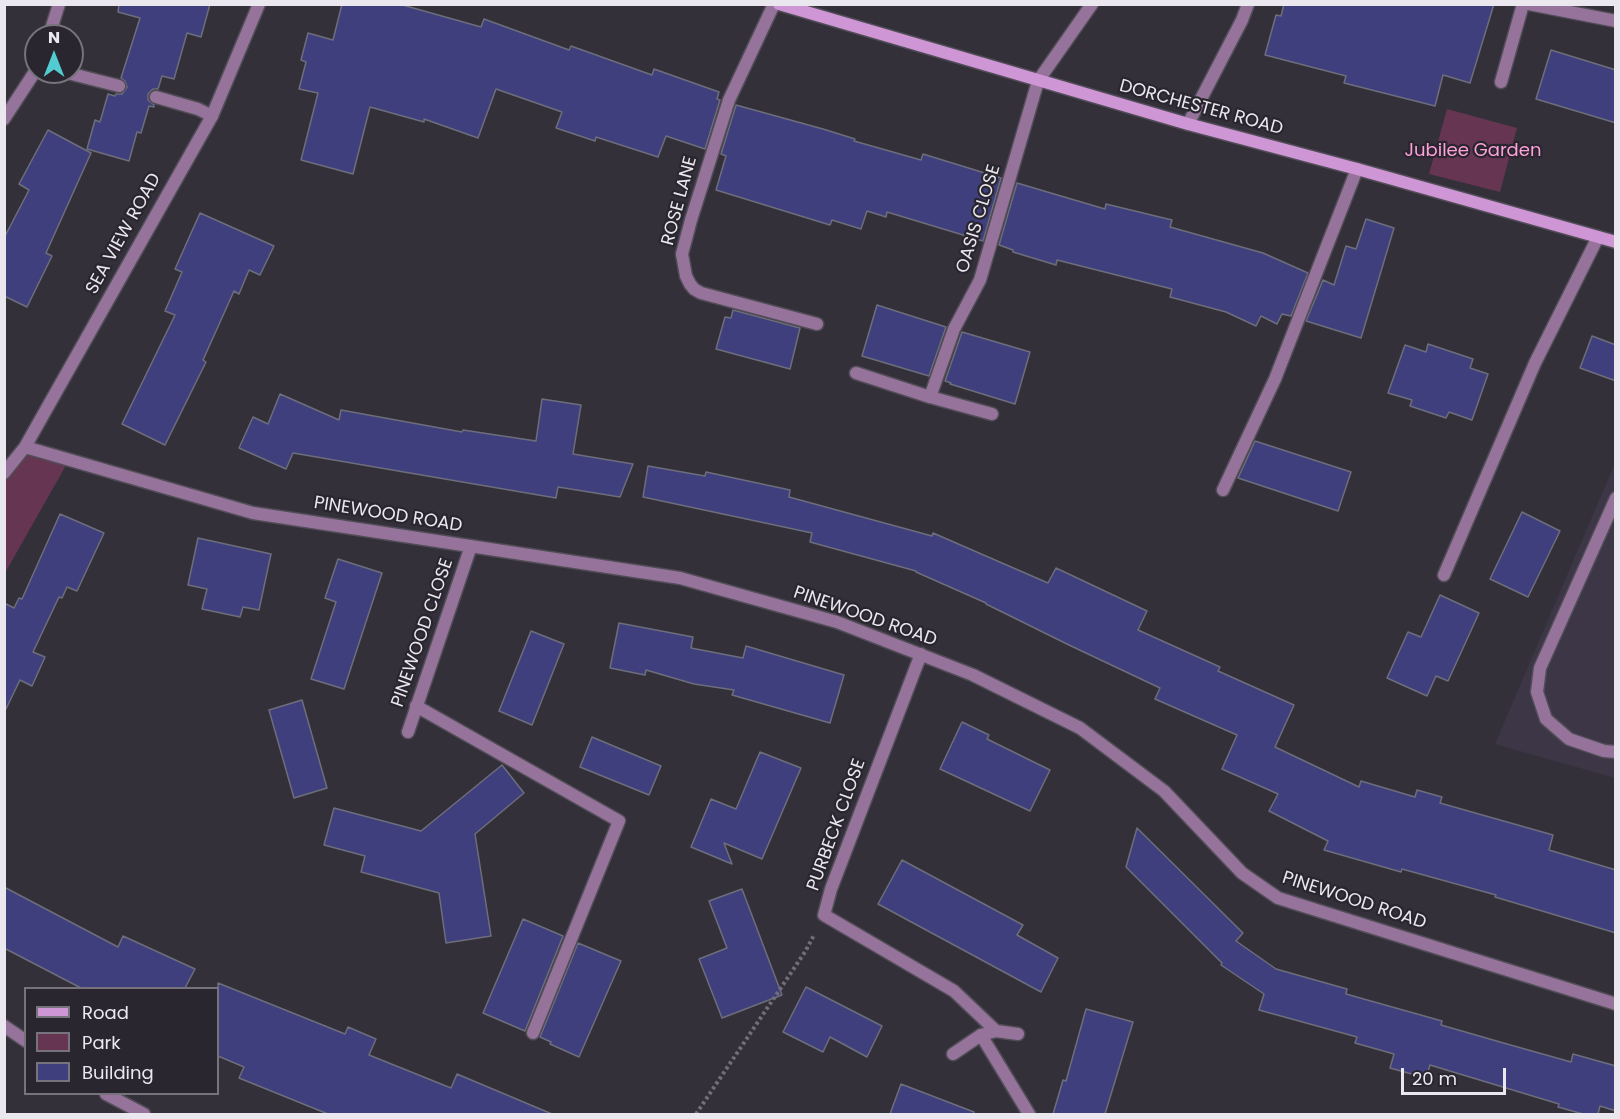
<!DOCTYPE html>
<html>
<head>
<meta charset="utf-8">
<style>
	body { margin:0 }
	#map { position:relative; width:1620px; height:1119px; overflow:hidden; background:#34303a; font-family:Poppins,sans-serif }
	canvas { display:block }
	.frame { position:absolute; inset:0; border:6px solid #eae7ee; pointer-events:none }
	.legend { position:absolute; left:24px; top:987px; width:195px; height:108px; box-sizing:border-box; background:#2a2630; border:2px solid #77737c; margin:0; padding:8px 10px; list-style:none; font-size:18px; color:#eae7ee }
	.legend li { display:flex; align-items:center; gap:12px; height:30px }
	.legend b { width:30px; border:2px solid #77737c }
	.north { position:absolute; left:24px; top:24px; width:60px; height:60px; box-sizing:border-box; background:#2a2630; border:2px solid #77737c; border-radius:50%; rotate:0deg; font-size:16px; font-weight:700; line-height:24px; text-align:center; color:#eae7ee }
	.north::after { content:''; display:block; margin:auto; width:21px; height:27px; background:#52ccd0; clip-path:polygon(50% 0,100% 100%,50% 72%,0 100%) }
	.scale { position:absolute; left:1401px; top:1068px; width:105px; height:27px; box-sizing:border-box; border:3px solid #eae7ee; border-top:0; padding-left:8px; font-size:18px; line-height:21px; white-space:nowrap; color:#eae7ee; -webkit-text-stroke:4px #2a2630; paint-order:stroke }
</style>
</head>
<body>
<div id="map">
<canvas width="1620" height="1119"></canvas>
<div class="frame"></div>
<ul class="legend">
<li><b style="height:8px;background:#cf96d6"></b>Road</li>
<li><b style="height:16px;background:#653552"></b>Park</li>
<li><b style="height:16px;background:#403f7d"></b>Building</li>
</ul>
<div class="north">N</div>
<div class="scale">20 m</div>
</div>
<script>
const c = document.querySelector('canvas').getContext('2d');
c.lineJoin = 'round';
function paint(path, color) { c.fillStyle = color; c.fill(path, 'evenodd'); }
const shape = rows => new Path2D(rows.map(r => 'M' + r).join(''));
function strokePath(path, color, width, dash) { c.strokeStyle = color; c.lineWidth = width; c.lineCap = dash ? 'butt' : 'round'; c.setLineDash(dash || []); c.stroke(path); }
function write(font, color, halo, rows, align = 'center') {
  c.font = font + ' Poppins,sans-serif'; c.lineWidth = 4.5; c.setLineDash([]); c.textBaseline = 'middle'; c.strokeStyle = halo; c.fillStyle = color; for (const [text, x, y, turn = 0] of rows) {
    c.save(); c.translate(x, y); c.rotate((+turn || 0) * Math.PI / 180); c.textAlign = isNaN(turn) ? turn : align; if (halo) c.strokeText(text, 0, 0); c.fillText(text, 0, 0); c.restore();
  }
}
paint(shape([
	[1615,463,1615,778,1495,744]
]), '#3c3646');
paint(shape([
	[1447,109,1517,128,1500,192,1429,174],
	[25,447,69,460,5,573,5,473]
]), '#653552');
const building = shape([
	[119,4,210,4,201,37,187,33,174,79,162,76,158,89,153,89,148,94,148,100,154,105,154,107,149,106,141,133,137,132,129,161,87,149,95,120,100,122,108,94,115,96,116,94,122,94,127,87,125,81,121,78,140,18,118,12,119,4],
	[342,4,399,4,481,27,484,19,569,50,571,46,652,75,654,69,719,92,717,99,720,100,705,149,666,136,658,157,596,137,595,141,556,128,562,112,496,89,478,138,424,119,424,122,370,107,353,174,301,160,318,93,299,89,306,62,301,60,308,33,333,40,342,4],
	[1284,4,1494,4,1470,83,1443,75,1435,106,1344,83,1346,76,1265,55,1276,15,1281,16,1284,4],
	[1551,50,1616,70,1616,123,1536,99,1551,50],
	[736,105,823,129,855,139,854,141,921,160,923,154,1001,178,983,241,887,212,886,217,867,211,861,229,832,220,830,225,716,190,726,156,721,154,736,105],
	[48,130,91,153,46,253,52,256,27,307,4,296,4,238,29,190,19,184,48,130],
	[1017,183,1105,209,1106,204,1172,220,1170,227,1263,253,1308,273,1291,316,1282,314,1277,324,1261,316,1256,326,1226,312,1170,297,1172,289,1057,260,1056,265,1013,252,1013,250,999,245,1017,183],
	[200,213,274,246,260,275,249,270,239,294,234,291,203,360,206,362,165,445,122,424,175,315,165,311,182,272,175,269,200,213],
	[1366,219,1394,228,1361,338,1306,321,1323,280,1334,285,1346,246,1356,249,1366,219],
	[877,305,946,327,929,376,862,356,877,305],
	[733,310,800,328,790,369,716,349,725,317,731,318,733,310],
	[962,332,1030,352,1015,404,950,384,951,383,945,381,962,332],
	[1592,336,1616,345,1616,381,1580,368,1592,336],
	[1428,344,1473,359,1470,368,1488,374,1472,420,1449,412,1446,418,1410,406,1412,400,1388,393,1405,345,1426,352,1428,344],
	[280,394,339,420,341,410,462,432,463,430,536,441,542,399,581,405,573,454,633,464,620,497,558,487,556,498,293,453,286,469,239,448,253,417,268,424,280,394],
	[1255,441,1351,472,1338,511,1238,478,1255,441],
	[648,466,705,476,706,472,790,490,789,497,932,536,933,533,1048,583,1056,568,1147,611,1138,630,1220,667,1218,671,1294,705,1275,747,1359,787,1361,781,1415,797,1417,790,1442,797,1440,803,1553,835,1549,850,1616,870,1616,933,1495,897,1496,895,1402,869,1401,872,1324,850,1328,841,1269,811,1278,794,1222,769,1237,735,1155,699,1160,688,1069,645,986,604,986,603,916,572,916,571,810,542,812,533,643,497,648,466],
	[1522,512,1560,531,1528,597,1490,579,1522,512],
	[60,514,104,533,77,591,67,587,62,598,59,597,33,652,45,657,32,686,20,680,4,713,4,603,14,608,19,598,22,599,60,514],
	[198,538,271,554,259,610,243,607,240,617,202,609,207,589,188,585,198,538],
	[338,559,382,573,344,689,311,679,336,602,325,598,338,559],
	[1440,595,1479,613,1448,681,1436,676,1427,696,1387,678,1408,632,1421,637,1440,595],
	[619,623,693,637,691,648,743,658,746,646,844,675,830,723,732,695,734,690,694,684,646,670,645,675,610,668,619,623],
	[531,631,564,644,532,725,499,711,531,631],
	[302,700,327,788,294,798,269,710,302,700],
	[962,722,989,735,987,739,1050,770,1030,811,940,769,962,722],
	[592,737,661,766,649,795,580,767,592,737],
	[760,752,801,768,762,859,724,843,732,864,691,847,711,799,736,809,760,752],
	[502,765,524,793,475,834,491,936,446,943,439,893,361,872,365,856,324,845,334,808,421,831,502,765],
	[1137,828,1243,933,1236,941,1276,969,1347,989,1346,994,1442,1021,1441,1025,1507,1044,1571,1062,1573,1054,1616,1066,1616,1111,1600,1106,1598,1114,1583,1114,1558,1107,1559,1104,1430,1065,1426,1078,1390,1068,1394,1054,1355,1043,1357,1037,1259,1010,1264,994,1221,965,1222,963,1126,867,1137,828],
	[902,860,1023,925,1017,935,1058,958,1041,992,878,904,902,860],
	[4,887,118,947,123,936,195,969,185,988,81,988,4,948,4,887],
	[742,889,782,995,722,1018,699,959,727,948,709,901,742,889],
	[523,919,563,936,525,1031,483,1013,523,919],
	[578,943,621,961,579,1057,550,1044,551,1042,540,1037,578,943],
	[218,983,345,1034,348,1027,376,1039,369,1055,451,1088,457,1074,552,1114,328,1114,239,1078,244,1067,218,1056,218,983],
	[806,987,882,1026,867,1057,830,1037,823,1052,783,1032,806,987],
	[1086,1009,1133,1022,1105,1114,1053,1114,1063,1080,1066,1081,1086,1009],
	[901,1084,974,1112,974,1114,890,1114,901,1084]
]);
paint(building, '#403f7d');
strokePath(building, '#6d6e7b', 1.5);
const lane = shape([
	[774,4,729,100,691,220,682,254,686,276,690,284,694,289,701,293,817,324],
	[1529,4,1616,21],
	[49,36,59,4],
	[64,72,119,86],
	[1501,82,1523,4],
	[156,97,198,109,212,116],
	[4,119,36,70],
	[1188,124,1242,20,1248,4],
	[856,373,930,397,992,414],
	[1223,490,1275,379,1357,169],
	[1616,498,1540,668,1537,692,1546,719,1569,739,1604,751,1616,752],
	[1444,575,1535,363,1598,237],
	[416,706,619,821,533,1033],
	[981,1035,1029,1114]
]);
const street = shape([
	[930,397,954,329,980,280,1038,81,1092,4],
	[25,447,253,513,680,578,837,622,973,675,1080,728,1164,791,1242,873,1278,898,1616,1004],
	[4,473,25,447,212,116,259,4],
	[921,654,831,889,824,915,954,991,996,1031],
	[408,732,471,546],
	[4,1026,26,1041],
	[953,1054,981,1035,996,1031,1018,1034],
	[106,1094,144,1114]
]);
const secondary = shape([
	[779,4,1188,124,1357,169,1616,242]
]);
strokePath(lane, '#514d57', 15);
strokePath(street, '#514d57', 15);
strokePath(secondary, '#514d57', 15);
strokePath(shape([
	[696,1114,805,952,814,935]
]), '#726f78', 4, [3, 3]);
strokePath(lane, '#96739b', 12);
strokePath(street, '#96739b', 12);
strokePath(secondary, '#cf96d6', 12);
write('18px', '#eae7ee', '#2a2630', [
	["DORCHESTER ROAD",1201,108,15],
	["ROSE LANE",680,201,-75],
	["OASIS CLOSE",979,219,-73],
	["SEA VIEW ROAD",124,234,-61],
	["PINEWOOD ROAD",388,515,9],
	["PINEWOOD ROAD",865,617,19],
	["PINEWOOD CLOSE",423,633,-71],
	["PURBECK CLOSE",837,825,-70],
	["PINEWOOD ROAD",1354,901,18]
]);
write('18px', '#fea0d9', '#2a2630', [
	["Jubilee Garden",1473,151]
]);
</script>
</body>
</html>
